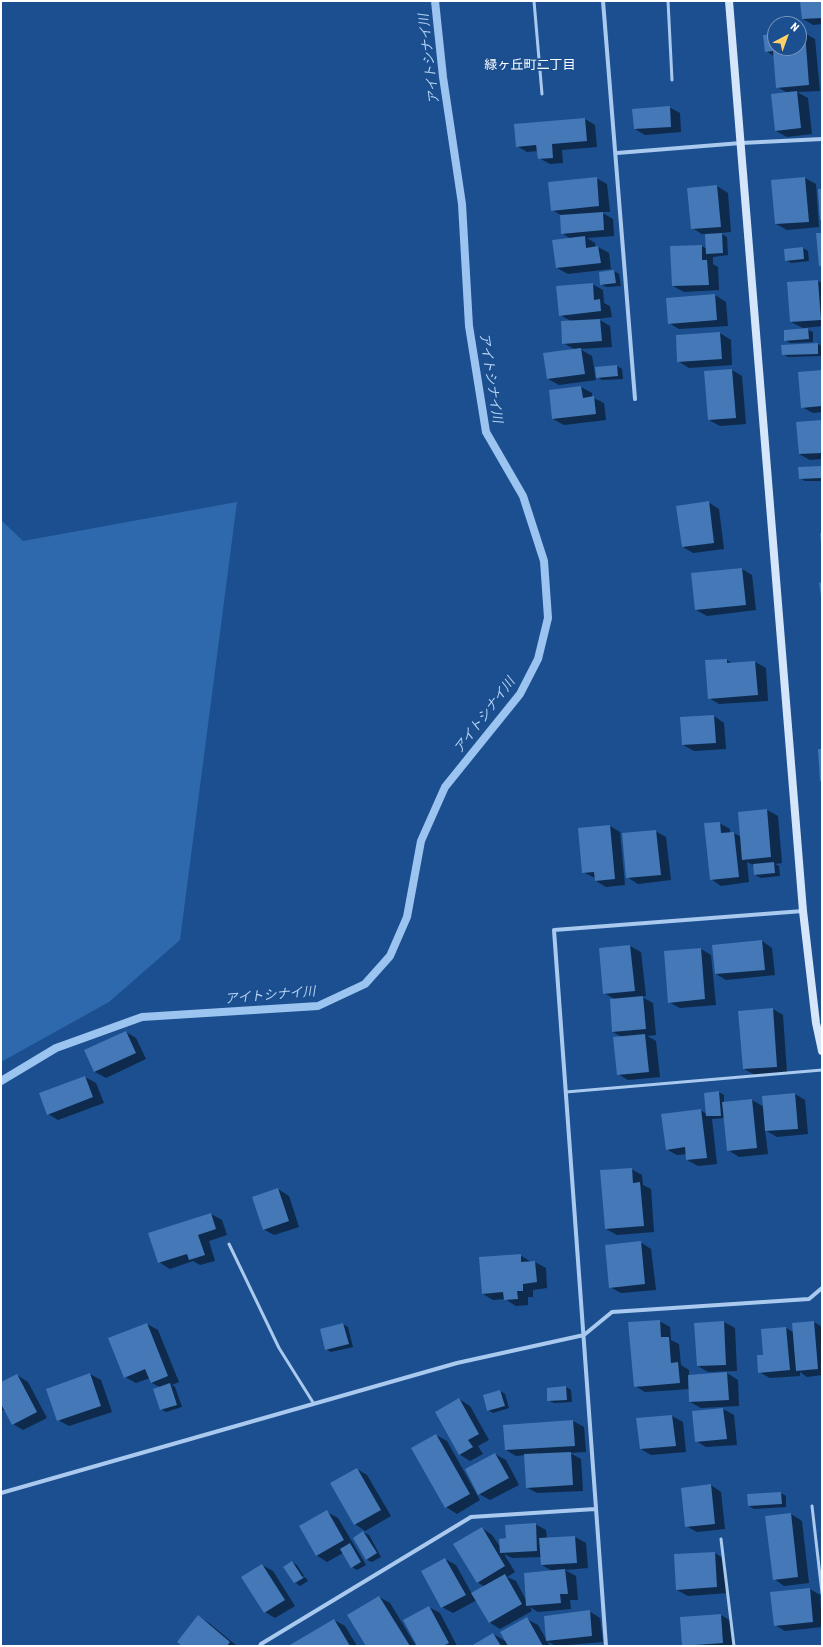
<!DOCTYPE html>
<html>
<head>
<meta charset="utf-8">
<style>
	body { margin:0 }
	#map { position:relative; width:823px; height:1647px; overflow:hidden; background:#1b4f8f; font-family:"Roboto Condensed",sans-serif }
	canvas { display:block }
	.frame { position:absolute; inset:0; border:2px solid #fff; pointer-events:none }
	.north { position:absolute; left:767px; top:16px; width:40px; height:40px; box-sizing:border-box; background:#1b4f8f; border:1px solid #7695bc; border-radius:50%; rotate:41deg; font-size:11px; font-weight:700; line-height:16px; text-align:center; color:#fff }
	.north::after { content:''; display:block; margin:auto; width:14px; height:18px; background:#ffd166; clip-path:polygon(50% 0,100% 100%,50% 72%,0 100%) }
</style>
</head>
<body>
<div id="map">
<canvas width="823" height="1647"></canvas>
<div class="frame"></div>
<div class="north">N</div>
</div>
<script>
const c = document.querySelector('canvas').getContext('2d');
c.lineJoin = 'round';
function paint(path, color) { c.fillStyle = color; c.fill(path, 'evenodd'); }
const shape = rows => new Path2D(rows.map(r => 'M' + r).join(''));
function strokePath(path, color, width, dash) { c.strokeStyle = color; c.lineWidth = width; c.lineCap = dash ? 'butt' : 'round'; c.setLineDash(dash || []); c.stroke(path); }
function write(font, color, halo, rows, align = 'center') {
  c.font = font + ' "Roboto Condensed","Noto Sans JP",sans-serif'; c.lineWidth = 3.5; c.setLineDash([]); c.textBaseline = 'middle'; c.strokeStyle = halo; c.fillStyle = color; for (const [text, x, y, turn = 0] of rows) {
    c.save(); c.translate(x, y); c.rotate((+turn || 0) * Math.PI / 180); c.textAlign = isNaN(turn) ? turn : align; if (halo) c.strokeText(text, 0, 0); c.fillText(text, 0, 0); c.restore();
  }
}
paint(shape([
	[237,502,180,940,109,1002,1,1062,1,520,23,541]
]), '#2e69ad');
paint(shape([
	[801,1,822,1,822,24,813,25,803,19],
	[799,33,804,33,815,39,820,91,797,92,808,98,812,134,787,137,776,131,788,93,777,87,774,56,766,51,775,35,775,48,799,48],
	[669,107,680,113,681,132,645,135,635,129],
	[585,119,595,125,597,147,562,150,563,163,550,164,539,158,538,151,527,152,517,146],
	[596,178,607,184,610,212,601,212,613,219,614,236,587,238,595,243,596,248,598,247,609,253,611,269,568,274,557,268,571,239,562,233,561,215,552,210],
	[805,178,816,184,819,227,787,230,776,224],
	[717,186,728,193,731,232,720,233,727,237,728,255,713,257,713,264,718,267,719,290,684,292,673,286,702,246,707,249,706,234,702,234,692,228],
	[803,248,808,251,809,261,791,263,786,260],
	[614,271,619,274,621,286,606,287,601,284],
	[818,281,822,283,822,326,804,328,813,332,813,342,790,343,785,340,805,329,791,322],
	[592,284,603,290,604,303,610,306,612,317,598,319,610,326,612,347,580,349,592,356,596,380,559,385,548,379,576,350,563,343,571,321,560,315],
	[715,295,726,302,728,326,679,329,669,323,667,299],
	[720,333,731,340,732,365,689,368,678,361,677,336],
	[818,344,822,346,822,356,788,357,783,354],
	[617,366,622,369,623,379,602,380,597,377],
	[732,370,742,376,746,424,720,426,709,420],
	[822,371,822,412,813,413,802,407],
	[581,387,592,393,592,397,604,403,606,420,564,425,553,419],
	[822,421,822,459,810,460,799,454],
	[822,467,822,481,805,481,800,478],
	[708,502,719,509,724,549,693,553,683,547],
	[742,569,752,575,756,610,707,616,696,610],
	[727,660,733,664,755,662,766,668,768,701,719,704,709,698],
	[714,716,724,723,726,749,694,751,683,745],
	[767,810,778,816,782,863,775,864,779,866,780,876,761,878,755,875,753,865,747,862,749,882,721,886,711,879,719,823,730,829,730,833,734,833,741,837],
	[610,826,620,832,625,885,606,887,596,881,595,878,583,872],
	[655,831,666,837,671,880,638,884,627,877],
	[762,941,772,948,775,975,726,980,716,974],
	[630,946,641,952,646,996,642,997,653,1003,656,1035,647,1036,656,1041,660,1077,628,1080,618,1074,622,1037,613,1032,616,1000,604,993,600,949],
	[701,949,711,955,716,1005,680,1008,669,1002],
	[773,1009,783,1015,787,1073,755,1075,744,1069],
	[126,1032,136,1038,146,1059,106,1078,95,1072,85,1051],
	[85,1077,96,1083,104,1103,58,1120,48,1114],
	[719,1092,724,1095,724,1103,752,1100,764,1107,795,1094,805,1100,808,1134,777,1137,765,1130,768,1154,739,1157,728,1150,725,1118,712,1119,717,1164,698,1166,687,1160,687,1154,677,1155,666,1149,700,1110,707,1114],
	[631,1169,642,1175,643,1185,651,1189,654,1232,617,1235,606,1229],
	[278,1189,289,1196,299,1227,274,1235,263,1229],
	[211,1214,222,1220,227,1235,209,1241,215,1261,200,1265,193,1261,170,1269,159,1262,150,1234],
	[640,1242,651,1249,656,1290,621,1293,610,1287],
	[520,1255,531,1262,535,1262,546,1268,547,1288,533,1290,533,1297,528,1297,528,1305,516,1306,505,1299,493,1300,483,1294],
	[659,1321,670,1327,671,1340,679,1344,681,1365,689,1370,689,1376,727,1373,738,1380,739,1406,701,1408,690,1402,690,1389,645,1392,635,1386],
	[724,1322,735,1328,737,1371,708,1372,698,1366],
	[814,1322,822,1327,822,1375,807,1377,800,1372,800,1376,770,1378,759,1372,764,1356,786,1328,793,1332],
	[147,1324,158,1330,179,1382,172,1385,175,1387,182,1407,166,1412,161,1409,160,1387,152,1383,150,1378,136,1383,125,1377],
	[343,1324,348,1327,353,1347,331,1352,326,1349,321,1330],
	[90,1374,101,1380,112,1412,69,1426,58,1420],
	[17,1375,28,1382,47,1418,23,1430,13,1424,6,1411,1,1410,1,1383],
	[566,1387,571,1390,572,1402,554,1403,548,1400],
	[500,1391,505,1394,509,1408,493,1413,488,1410],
	[459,1399,470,1406,489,1440,478,1446,483,1454,470,1461,459,1454],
	[723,1409,734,1415,737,1445,706,1447,696,1441],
	[672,1416,683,1422,686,1452,651,1455,641,1449,638,1419],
	[573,1421,584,1427,586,1452,570,1453,581,1459,583,1491,537,1493,526,1487,525,1455,516,1456,506,1450],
	[436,1435,447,1441,480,1500,457,1514,446,1507],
	[495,1454,506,1460,519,1485,490,1500,479,1494,466,1469],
	[357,1469,367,1475,391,1516,365,1531,355,1524],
	[711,1485,721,1492,725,1529,697,1532,686,1526],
	[781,1493,786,1496,786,1507,754,1509,749,1506],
	[327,1512,338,1518,366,1565,357,1570,352,1567,343,1553,327,1562,316,1555],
	[791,1514,802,1521,809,1583,784,1586,774,1579],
	[535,1524,546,1530,547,1539,575,1537,586,1543,588,1568,565,1570,576,1576,578,1600,570,1600,571,1609,538,1612,530,1607,532,1611,500,1629,489,1622,477,1600,453,1613,442,1607,445,1559,456,1565,472,1594,485,1587,477,1582,482,1528,492,1535,501,1548,507,1539],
	[504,1554,512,1558,541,1557,542,1565,552,1571,527,1602,516,1581,507,1577,515,1572],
	[363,1532,369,1535,381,1557,372,1562,367,1560,354,1538],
	[715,1553,725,1559,728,1593,688,1596,677,1590],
	[292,1562,297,1565,304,1576,296,1581,296,1583,284,1567],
	[262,1565,273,1571,295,1606,275,1618,265,1612],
	[305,1577,308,1581,300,1586,296,1583],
	[810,1589,820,1595,822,1627,785,1631,775,1625],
	[379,1597,390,1603,416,1646,367,1646],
	[429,1607,440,1613,457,1646,419,1646],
	[589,1611,600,1618,603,1642,556,1646,547,1641,545,1616],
	[721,1615,731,1621,733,1646,683,1646,681,1618],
	[199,1617,209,1623,237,1646,183,1646],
	[527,1619,538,1625,550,1646,473,1646,493,1634,507,1642],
	[334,1620,345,1626,357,1646,290,1646]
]), '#0007');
strokePath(shape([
	[1,1081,56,1048,142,1017,318,1006,365,984,390,956,407,917,421,841,445,787,520,694,538,659,548,618,544,561,523,496,486,432,469,326,462,204,443,77,435,1]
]), '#9cc4f0', 8);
paint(shape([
	[800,1,822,1,822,18,802,19],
	[799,32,805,32,809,85,776,88,773,51,765,52,763,35,775,34,775,48,799,48],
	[797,91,801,128,775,131,771,94],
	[670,106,671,127,634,129,632,109],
	[585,118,587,141,552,144,553,158,538,159,536,145,516,147,514,124],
	[597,177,599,206,551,211,548,182],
	[805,177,809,222,775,224,771,180],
	[717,185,721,227,691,229,687,188],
	[818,189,822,189,822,220,820,220],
	[603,212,604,230,561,234,560,215],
	[722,233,723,253,706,254,705,234],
	[816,233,822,233,822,266,819,266],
	[585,236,586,248,598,246,601,263,556,268,552,240],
	[702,245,702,260,707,260,709,285,672,286,670,246],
	[803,247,804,259,785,261,784,249],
	[614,270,616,283,600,285,599,272],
	[818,280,821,320,790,322,787,282],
	[593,283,594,300,600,299,601,311,559,316,556,286],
	[715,294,717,320,668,324,666,298],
	[600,319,602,341,562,344,561,321],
	[808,328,809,339,784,341,784,330],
	[720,332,722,359,677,362,676,335],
	[818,343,818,354,782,355,781,345],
	[581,348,585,374,547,379,543,353],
	[617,365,618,376,596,378,595,367],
	[732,369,736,418,708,420,704,371],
	[822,370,822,406,801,408,798,372],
	[581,386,583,398,594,396,596,414,552,419,549,390],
	[822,420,822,453,799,454,796,422],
	[822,466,822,478,799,479,798,467],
	[709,501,714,543,682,547,676,506],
	[820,533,822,533,822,544,821,544],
	[742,568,746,605,695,610,691,573],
	[822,582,822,597,821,597,819,583],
	[727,659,727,663,755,661,758,695,708,699,705,660],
	[714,715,716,743,682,745,680,717],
	[818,749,822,749,822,781,820,781],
	[767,809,771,857,742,860,738,812],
	[720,822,721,833,734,832,739,877,710,880,704,823],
	[610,825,615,879,595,881,594,872,582,873,578,828],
	[656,830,661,875,626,878,622,833],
	[774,862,775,873,754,875,753,864],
	[762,940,765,970,715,974,712,945],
	[630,945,635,991,603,994,599,948],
	[701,948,705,999,668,1003,664,951],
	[643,996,646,1029,612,1032,610,999],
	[773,1008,777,1067,743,1069,738,1011],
	[126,1031,136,1053,94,1072,84,1050],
	[645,1034,649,1072,617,1075,613,1037],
	[85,1076,93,1097,47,1115,39,1093],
	[719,1091,721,1116,706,1116,704,1093],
	[795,1093,798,1129,765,1131,762,1096],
	[752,1099,757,1148,727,1151,722,1102],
	[701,1109,707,1158,686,1160,685,1147,666,1150,661,1114],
	[632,1168,633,1183,640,1182,644,1226,605,1229,600,1170],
	[278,1188,289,1221,263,1230,252,1197],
	[211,1213,216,1229,198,1235,205,1255,189,1260,187,1254,158,1263,148,1233],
	[641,1241,645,1284,609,1288,605,1245],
	[521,1254,521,1262,535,1261,537,1282,523,1284,523,1291,517,1291,518,1299,504,1300,503,1292,482,1294,479,1257],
	[660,1320,661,1337,669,1337,671,1363,678,1362,680,1383,634,1387,628,1322],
	[724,1321,726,1365,697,1366,694,1323],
	[814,1321,818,1369,796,1371,792,1323],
	[147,1323,168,1376,151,1383,145,1369,124,1378,108,1338],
	[343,1323,349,1344,325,1350,320,1329],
	[786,1327,790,1370,758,1373,757,1355,763,1355,761,1329],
	[727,1372,729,1400,689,1402,688,1375],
	[90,1373,101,1406,57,1421,46,1389],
	[17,1374,37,1412,12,1425,1,1404,1,1382],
	[170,1383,177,1405,160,1410,153,1389],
	[566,1386,567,1400,547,1401,547,1388],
	[500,1390,505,1406,487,1411,483,1395],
	[459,1398,479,1434,468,1440,473,1447,459,1455,435,1412],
	[723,1408,727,1439,695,1442,692,1411],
	[672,1415,676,1446,640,1449,636,1418],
	[573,1420,575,1446,505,1450,503,1425],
	[436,1434,470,1494,445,1508,411,1448],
	[571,1452,573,1485,526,1488,524,1454],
	[495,1453,509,1478,478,1495,465,1469],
	[357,1468,381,1510,354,1525,330,1483],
	[711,1484,715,1524,685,1527,681,1488],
	[781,1492,782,1504,748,1506,747,1494],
	[327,1510,344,1540,316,1556,299,1526],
	[791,1513,798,1577,773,1580,765,1516],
	[536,1523,537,1551,500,1553,499,1539,506,1538,505,1525],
	[482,1527,505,1566,477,1583,453,1544],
	[363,1531,377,1553,366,1560,353,1538],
	[575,1536,577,1563,541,1565,539,1538],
	[350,1543,361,1562,351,1568,340,1549],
	[715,1552,717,1587,676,1590,674,1554],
	[445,1558,466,1595,441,1608,421,1571],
	[292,1561,303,1578,294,1583,283,1567],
	[262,1564,285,1600,264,1613,241,1577],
	[565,1569,568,1594,560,1594,561,1603,526,1606,524,1573],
	[505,1574,522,1604,489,1623,471,1593],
	[810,1588,813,1622,774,1626,770,1592],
	[379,1596,410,1646,366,1646,347,1615],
	[429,1606,449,1643,443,1646,417,1646,403,1620],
	[590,1610,592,1636,546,1641,544,1616],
	[721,1614,723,1643,682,1646,680,1617],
	[198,1615,230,1642,227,1646,182,1646,177,1642],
	[527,1617,543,1646,508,1646,500,1632],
	[334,1619,350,1646,288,1646],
	[493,1633,501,1646,471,1646]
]), '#4478b7');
strokePath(shape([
	[534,1,542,94],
	[668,1,672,80],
	[566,1092,822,1070],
	[229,1244,279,1348,314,1404],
	[812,1506,822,1593],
	[721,1539,734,1646]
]), '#a9c9ee', 3);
strokePath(shape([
	[603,1,635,399],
	[617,153,741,143,822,139],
	[1,1493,457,1363,584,1335,612,1312,809,1299,822,1288],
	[260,1646,261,1644,471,1517,595,1509],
	[606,1646,554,930,803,911]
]), '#a9c9ee', 4);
strokePath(shape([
	[729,1,803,911,816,1023,822,1051]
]), '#d6e6fa', 8);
write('italic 13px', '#b5d3f5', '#1b4f8f', [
	["アイトシナイ川",430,59,-97],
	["アイトシナイ川",490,378,81],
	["アイトシナイ川",485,716,-53],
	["アイトシナイ川",270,996,-5]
]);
write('13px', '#fff', '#1b4f8f', [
	["緑ヶ丘町二丁目",530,66]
]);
</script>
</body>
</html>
